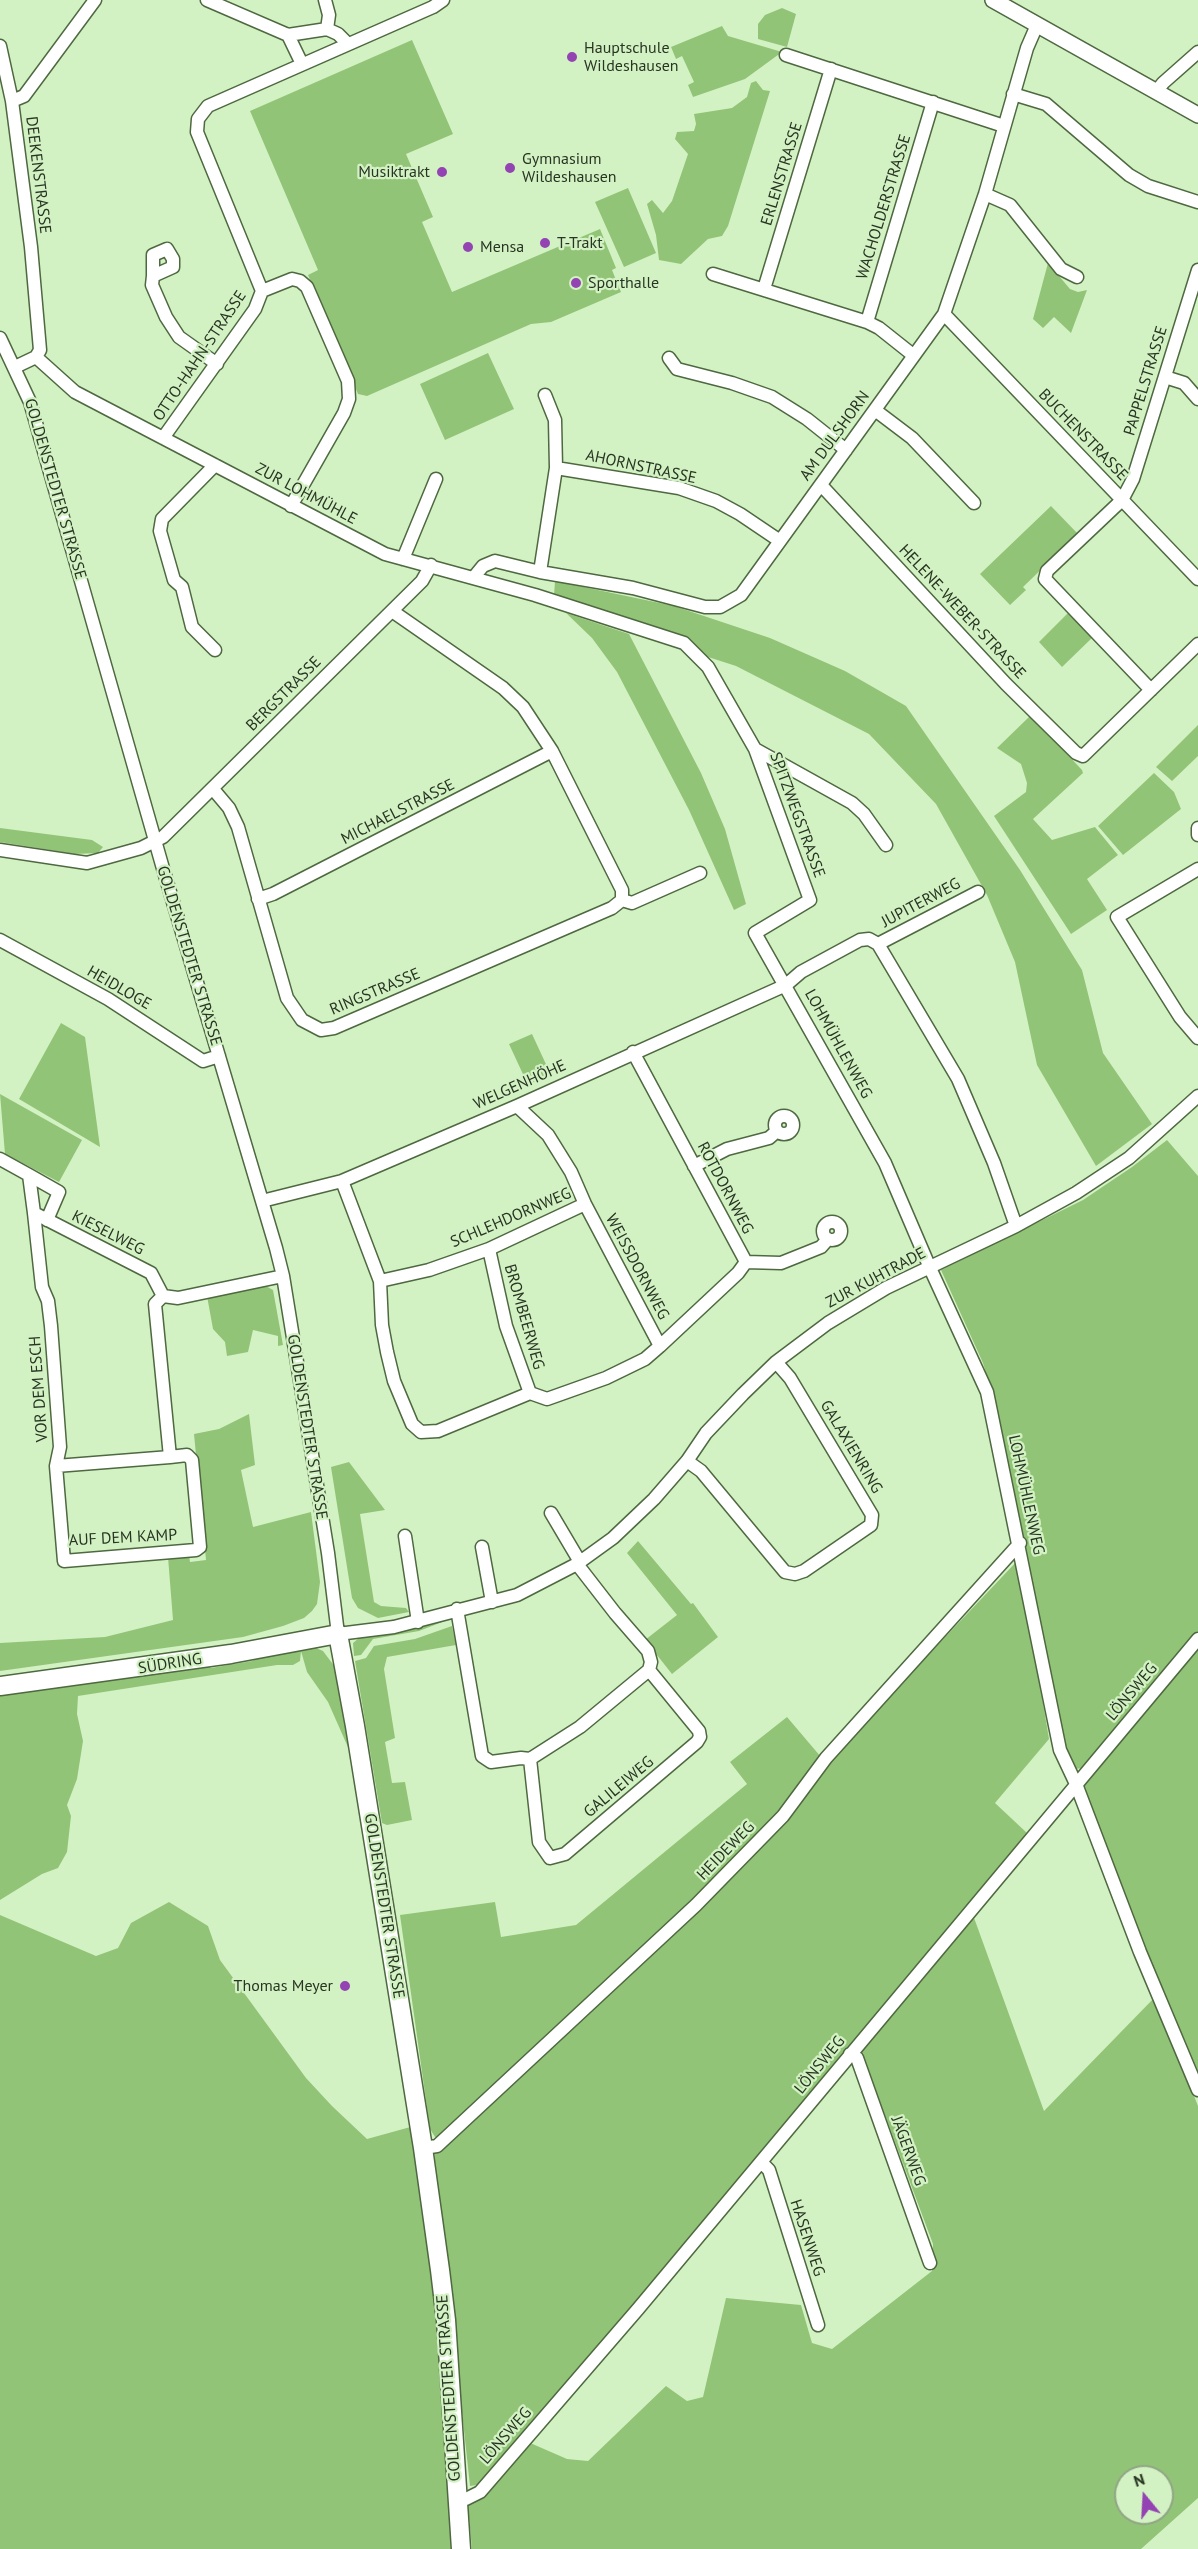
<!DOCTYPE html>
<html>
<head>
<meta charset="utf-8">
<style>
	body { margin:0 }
	#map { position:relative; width:1198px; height:2549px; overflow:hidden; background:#d3f2c4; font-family:"PT Sans",sans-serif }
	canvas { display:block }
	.north { position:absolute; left:1114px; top:2465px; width:60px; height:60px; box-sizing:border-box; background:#d3f2c4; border:2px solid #8fa684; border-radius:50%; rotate:342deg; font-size:16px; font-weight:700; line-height:24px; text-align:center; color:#293523 }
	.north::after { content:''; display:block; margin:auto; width:21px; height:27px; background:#9443b3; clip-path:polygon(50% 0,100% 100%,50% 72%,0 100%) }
</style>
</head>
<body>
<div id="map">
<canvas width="1198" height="2549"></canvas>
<div class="north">N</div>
</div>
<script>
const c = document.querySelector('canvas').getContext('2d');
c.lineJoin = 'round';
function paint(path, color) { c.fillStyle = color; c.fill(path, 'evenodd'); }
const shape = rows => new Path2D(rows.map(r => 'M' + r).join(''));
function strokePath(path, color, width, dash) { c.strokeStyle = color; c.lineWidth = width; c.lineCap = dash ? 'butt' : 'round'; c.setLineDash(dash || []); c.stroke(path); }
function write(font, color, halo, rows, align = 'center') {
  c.font = font + ' "PT Sans",sans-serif'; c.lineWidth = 4.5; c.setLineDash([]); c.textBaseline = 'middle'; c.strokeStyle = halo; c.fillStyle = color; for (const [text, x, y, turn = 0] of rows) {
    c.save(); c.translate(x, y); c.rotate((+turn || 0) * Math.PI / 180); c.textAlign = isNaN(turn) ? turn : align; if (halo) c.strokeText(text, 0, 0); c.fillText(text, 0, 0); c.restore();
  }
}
paint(shape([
	[782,8,796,14,787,47,758,39,758,24,765,15],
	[722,26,728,36,782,52,745,79,693,97,688,85,694,82,682,56,676,59,671,47],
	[412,40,453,134,406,154,433,217,422,222,452,292,600,229,616,268,612,270,621,292,551,322,531,324,367,396,358,394,308,275,318,270,250,111],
	[756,81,763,90,770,91,728,226,722,236,708,239,681,264,659,260,656,235,647,204,652,200,663,213,672,201,688,154,675,139,677,132,694,131,696,124,694,114,732,108,747,97,751,83],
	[628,188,656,253,624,267,595,202],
	[1048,263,1070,289,1078,292,1087,290,1071,333,1054,317,1043,328,1033,319],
	[488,353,514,409,445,440,420,384],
	[1051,506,1078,534,1023,587,1026,590,1010,605,980,574],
	[555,581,674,606,770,638,845,671,906,706,1020,870,1082,970,1103,1053,1152,1124,1096,1166,1037,1065,1015,962,987,895,936,804,869,734,736,666,705,656,687,640,606,611,554,596],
	[1069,612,1093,637,1062,667,1039,642],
	[566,613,629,634,701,773,725,829,746,904,734,910,689,810,617,672,592,638],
	[1029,717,1032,717,1082,770,1083,773,1033,819,1052,840,1095,827,1118,855,1087,879,1107,910,1071,934,994,816,1026,792,1027,783,1021,764,997,748],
	[1198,725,1198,756,1172,781,1156,767],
	[1154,773,1174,792,1181,809,1123,855,1098,826],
	[0,828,92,840,103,847,98,853,75,854,0,842],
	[61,1023,85,1037,100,1147,19,1099],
	[532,1034,551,1075,528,1085,509,1044],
	[0,1094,82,1140,59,1182,5,1154],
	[1167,1140,1198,1176,1198,1631,1084,1768,1075,1769,1065,1743,997,1410,983,1363,941,1270,1083,1200,1132,1167],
	[264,1285,273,1290,283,1345,278,1346,278,1336,253,1330,248,1352,227,1356,225,1342,213,1329,207,1296],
	[249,1414,255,1465,241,1470,253,1527,311,1512,320,1582,317,1604,312,1611,304,1618,283,1626,243,1637,0,1671,0,1643,105,1637,173,1620,168,1557,189,1555,190,1562,206,1560,194,1434,219,1429],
	[349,1462,385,1510,360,1514,374,1602,381,1606,406,1608,409,1612,378,1618,358,1608,352,1598,331,1467],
	[638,1541,691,1604,693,1603,718,1637,672,1674,645,1640,677,1615,627,1553],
	[1019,1559,1049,1739,995,1803,1027,1833,850,2049,484,2484,470,2486,434,2152,698,1906,826,1763],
	[446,1617,450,1619,419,1631,373,1639,361,1655,354,1656,353,1643,359,1638,418,1627],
	[452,1626,456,1645,387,1657,384,1669,395,1738,385,1742,392,1783,405,1782,412,1820,387,1825,382,1823,355,1661,366,1658,374,1646,415,1639],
	[1198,1645,1198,2079,1129,1911,1084,1785],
	[314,1647,323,1651,335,1667,361,1791,351,1754,328,1702,307,1672,301,1651,300,1661,293,1665,277,1665,78,1696,77,1714,83,1741,77,1779,67,1805,71,1816,67,1852,58,1868,42,1874,0,1900,0,1692,205,1663,211,1668,252,1661,264,1655],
	[787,1717,821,1757,780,1813,748,1848,442,2138,435,2137,430,2129,400,1915,495,1902,501,1937,576,1925,747,1784,730,1762],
	[169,1902,208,1926,220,1960,306,2078,332,2106,367,2139,414,2126,442,2318,456,2549,0,2549,0,1915,96,1956,118,1948,131,1923],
	[973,1915,1044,2111,1155,1997,1198,2106,1198,2498,1141,2549,472,2549,468,2506,486,2492,528,2442,567,2459,588,2461,666,2386,687,2401,703,2397,726,2298,801,2305,812,2343,832,2349,932,2271,933,2244,860,2048],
	[1126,2477,1162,2477,1162,2513,1126,2513]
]), '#92c477');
const minor = shape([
	[207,0,288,35,302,64],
	[325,0,329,15,327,29],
	[288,35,327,29,338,34,348,44],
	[0,46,12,101,31,247,40,350,36,357,15,367],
	[786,55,1004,126],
	[1156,92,1163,83,1198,52],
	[1013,94,1046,104,1129,175,1148,186,1198,202],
	[12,101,24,96,95,0],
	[985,194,1010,205,1061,269,1077,277],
	[713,274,867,322,879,328,913,355],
	[153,276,173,267,173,259,167,249,153,255,153,276,152,285,166,317,179,337,217,364],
	[764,289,831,69],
	[262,291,292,279,300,281,307,287,348,381,349,399,344,413,291,506],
	[944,314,1198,579],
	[867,322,933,102],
	[0,338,30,402,162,865,276,1248,283,1276,328,1553,338,1634,394,1627,517,1595,577,1564,613,1538,654,1499,687,1461,706,1433,743,1394,776,1362,828,1323,886,1288,1016,1226,1076,1193,1129,1158,1198,1096],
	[36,357,75,392,385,554,535,595,684,643,708,667,755,749,810,900,755,933,885,1163,930,1268,987,1392,1060,1750,1076,1784,1140,1952,1198,2090],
	[669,358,677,369,732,383,772,397,807,419,846,450],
	[1165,377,1184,383,1198,399],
	[875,410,912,438,974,503],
	[163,438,255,309,262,291,197,132,198,119,208,106,433,7,443,0],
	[556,468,679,488,716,501,740,514,780,541],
	[821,485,1006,684,1076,753,1083,756,1198,644],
	[403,559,436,479],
	[540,572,556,468,555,420,545,395],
	[474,577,483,566,495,561,540,572,633,588,705,607,720,607,741,595,944,314,985,194,1027,48,1037,25],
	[392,611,503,688,523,707,552,751,622,890,622,900],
	[215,650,192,627,182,587,174,580,160,531,162,519,215,465],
	[1151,690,1045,579,1047,571,1122,500,1133,479,1198,270],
	[755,749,852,803,864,814,886,845],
	[213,789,229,808,238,827,287,998,302,1020,321,1030,334,1028,612,908,622,900],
	[1198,828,1198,835],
	[0,850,87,863,141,848,163,837,422,581,431,565],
	[1198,869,1117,917,1180,1017,1198,1038],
	[258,899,273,894,552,751],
	[622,900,632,903,700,873],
	[0,940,108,999,203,1061,219,1056],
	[878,944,958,1079,994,1163,1016,1226],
	[633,1052,746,1262,781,1263,821,1247,828,1239],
	[517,1106,548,1135,571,1172,585,1204,660,1346,738,1273,746,1262],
	'775 1125a9 9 0 1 1 18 0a9 9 0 1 1-18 0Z',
	[0,1159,29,1175,34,1213,151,1273,163,1296,178,1298,283,1276],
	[694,1166,727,1149,769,1138,777,1131],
	[29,1175,59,1192,47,1220],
	[342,1181,380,1281,382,1325,387,1352,394,1381,412,1424,421,1432,438,1431,530,1393],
	[262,1201,342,1181,517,1106,786,985,801,972,860,940,869,939,878,944,978,892],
	[34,1213,42,1287,48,1301,51,1326,60,1447,56,1466,170,1457,155,1304,163,1296],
	'823 1231a9 9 0 1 1 18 0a9 9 0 1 1-18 0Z',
	[489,1249,506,1326,530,1393,547,1399,606,1378,645,1359,660,1346],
	[380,1281,429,1270,489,1249,585,1204],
	[687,1461,701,1471,785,1572,795,1574,804,1571,871,1525,872,1515,790,1378,776,1362],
	[56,1466,64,1561,196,1550,200,1547,192,1460,187,1455,170,1457],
	[551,1513,580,1562],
	[405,1536,418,1622],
	[482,1547,492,1602],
	[457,1609,482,1756,491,1762,521,1758,530,1759,539,1842,550,1858,565,1854,697,1742,700,1737,699,1731,649,1670,651,1662,648,1651,615,1613,577,1564],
	[530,1759,580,1727,649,1670],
	[850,2054,857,2058,930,2263],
	[423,2148,437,2146,696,1905,783,1816,826,1758,1020,1543],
	[762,2163,769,2170,818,2325],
	[457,2499,466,2499,480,2492,638,2309,1198,1639]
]);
const tertiary = shape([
	[993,0,1198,115]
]);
const secondary = shape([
	[0,1686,231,1654,338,1634,355,1726,423,2148,440,2270,446,2320,461,2549]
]);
strokePath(minor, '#4e6840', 15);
strokePath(tertiary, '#4e6840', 18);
strokePath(secondary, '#4e6840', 21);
strokePath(minor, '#fff', 12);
strokePath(tertiary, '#fff', 15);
strokePath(secondary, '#fff', 18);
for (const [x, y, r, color] of [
	[572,57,6,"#9443b3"],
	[510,168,6,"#9443b3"],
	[442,172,6,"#9443b3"],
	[545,243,6,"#9443b3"],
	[468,247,6,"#9443b3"],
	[576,283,6,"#9443b3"],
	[345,1986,6,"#9443b3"]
]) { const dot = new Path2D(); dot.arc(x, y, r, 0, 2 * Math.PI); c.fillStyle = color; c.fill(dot); strokePath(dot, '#d3f2c4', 2); }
write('16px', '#293523', '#d3f2c4', [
	["Hauptschule",584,48],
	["Wildeshausen",584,66],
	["Gymnasium",522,159],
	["Wildeshausen",522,177],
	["Musiktrakt",430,172,"right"],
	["T-Trakt",557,243],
	["Mensa",480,247],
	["Sporthalle",588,283],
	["Thomas Meyer",333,1986,"right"]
], 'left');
write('16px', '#293523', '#d3f2c4', [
	["ERLENSTRASSE",782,174,-73],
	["DEEKENSTRASSE",38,175,83],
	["WACHOLDERSTRASSE",884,207,-73],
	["OTTO-HAHN-STRASSE",200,356,-56],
	["PAPPELSTRASSE",1146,381,-73],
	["BUCHENSTRASSE",1083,435,46],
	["AM DULSHORN",835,436,-54],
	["AHORNSTRASSE",641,467,12],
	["GOLDENSTEDTER STRASSE",55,489,74],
	["ZUR LOHMÜHLE",306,494,28],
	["HELENE-WEBER-STRASSE",962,612,47],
	["BERGSTRASSE",284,694,-45],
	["MICHAELSTRASSE",398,812,-27],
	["SPITZWEGSTRASSE",797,815,70],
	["JUPITERWEG",921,903,-28],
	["GOLDENSTEDTER STRASSE",189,956,73],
	["HEIDLOGE",119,988,30],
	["RINGSTRASSE",375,992,-23],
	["LOHMÜHLENWEG",838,1044,61],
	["WELGENHÖHE",520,1085,-24],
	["ROTDORNWEG",725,1188,62],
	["SCHLEHDORNWEG",511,1218,-23],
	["KIESELWEG",108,1233,27],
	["WEISSDORNWEG",637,1267,62],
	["ZUR KUHTRADE",876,1278,-28],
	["BROMBEERWEG",524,1317,74],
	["VOR DEM ESCH",39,1389,-94],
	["GOLDENSTEDTER STRASSE",307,1427,81],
	["GALAXIENRING",851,1447,59],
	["LOHMÜHLENWEG",1026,1495,78],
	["AUF DEM KAMP",123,1538,-3],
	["SÜDRING",170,1664,-9],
	["LÖNSWEG",1132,1692,-50],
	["GALILEIWEG",619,1787,-40],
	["HEIDEWEG",726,1851,-46],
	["GOLDENSTEDTER STRASSE",384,1906,81],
	["LÖNSWEG",820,2065,-51],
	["JÄGERWEG",908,2151,70],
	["HASENWEG",807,2238,72],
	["GOLDENSTEDTER STRASSE",449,2388,-94],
	["LÖNSWEG",506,2436,-49]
]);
</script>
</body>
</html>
